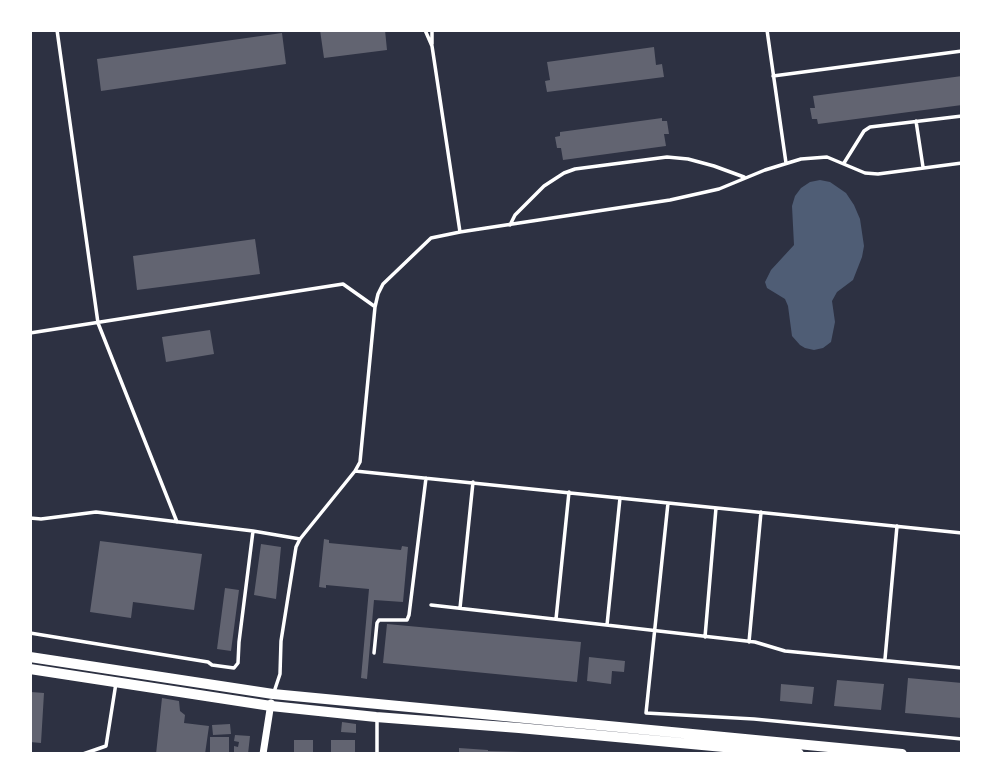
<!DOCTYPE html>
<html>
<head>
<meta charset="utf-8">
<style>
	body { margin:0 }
	#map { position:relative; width:992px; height:784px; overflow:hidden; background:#2d3142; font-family:Helvetica,sans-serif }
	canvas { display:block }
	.frame { position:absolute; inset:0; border:32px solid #fff; pointer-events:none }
</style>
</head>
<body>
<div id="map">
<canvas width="992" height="784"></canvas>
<div class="frame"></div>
</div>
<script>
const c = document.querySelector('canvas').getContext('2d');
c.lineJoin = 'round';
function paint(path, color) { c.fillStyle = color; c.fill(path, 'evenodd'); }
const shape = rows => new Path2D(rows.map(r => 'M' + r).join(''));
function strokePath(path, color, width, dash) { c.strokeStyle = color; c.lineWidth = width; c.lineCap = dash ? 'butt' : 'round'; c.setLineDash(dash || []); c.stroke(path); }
paint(shape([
	[820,180,830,182,846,193,854,205,860,219,864,246,862,257,853,280,837,292,832,301,835,322,831,342,823,348,814,350,805,348,800,345,792,336,788,306,785,299,767,288,765,282,771,270,794,245,792,206,795,196,801,188,810,182]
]), '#4f5d75');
paint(shape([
	[320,30,385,30,387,50,324,58],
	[282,33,286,64,101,91,97,59],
	[654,47,656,65,662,64,664,77,547,92,545,81,550,80,547,62],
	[962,76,962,105,818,124,817,119,812,119,810,108,815,108,813,96],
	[662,118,662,121,667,121,669,134,664,134,666,146,563,160,561,148,557,148,555,137,560,136,560,132],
	[255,239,260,274,137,290,133,256],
	[210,330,214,354,166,362,162,337],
	[324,539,329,540,329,543,401,550,402,546,408,547,403,602,374,600,367,679,361,678,369,589,326,585,326,588,319,587],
	[100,541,202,554,194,610,133,602,131,618,90,612],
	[261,544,281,547,276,599,254,595],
	[225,588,239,590,231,651,217,649],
	[387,624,581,642,577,682,383,663],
	[589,657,625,661,624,672,612,671,611,684,587,681],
	[908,678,962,683,962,718,905,713],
	[837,680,884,684,881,710,834,706],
	[781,684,814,687,812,704,780,701],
	[31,692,44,693,41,743,30,742],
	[162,698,179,701,180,711,185,715,184,723,209,726,205,754,156,754],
	[342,722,356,724,356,733,341,732],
	[230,724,231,734,213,735,212,725],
	[235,735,250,736,248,754,234,753,234,746,238,747,239,742,234,741],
	[210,737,229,737,229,753,210,754],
	[294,740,313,740,313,754,294,754],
	[331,740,355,740,355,754,331,754],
	[459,748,488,750,488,751,524,752,524,754,459,754]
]), '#626471');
strokePath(shape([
	[57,30,98,323,177,522],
	[432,30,432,44],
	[767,30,786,163],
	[773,76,962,51],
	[916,121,923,167],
	[844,163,864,131,870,127,962,116],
	[510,225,515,215,544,186,564,173,575,169,667,157,688,159,714,166,744,177],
	[460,232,670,200,719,189,765,170,801,159,827,157,865,173,878,174,962,163],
	[30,333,343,284,374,306],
	[355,471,962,533],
	[668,503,646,713,754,719,962,739],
	[30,518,41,519,96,512,253,531,300,539,355,471,360,462,375,307,378,294,383,284,431,238,460,232,432,46,425,30],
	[431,605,755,642,785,651,962,668],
	[460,608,473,482],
	[556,619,569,492],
	[607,625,620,498],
	[30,633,208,662,212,665,234,668,238,663,239,642,253,531],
	[705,637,716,508],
	[749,642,761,512],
	[374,653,377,623,379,620,407,620,409,615,426,478],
	[885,659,897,526],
	[274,692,280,674,281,641,296,547,300,539],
	[377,718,377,754],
	[83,754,106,746,116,683]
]), '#fff', 3.5);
strokePath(shape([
	[263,754,271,703]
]), '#fff', 7);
strokePath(shape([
	[30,657,273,694,902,754],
	[30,669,271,706,376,717,519,728,799,754]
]), '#fff', 10);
</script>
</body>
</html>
